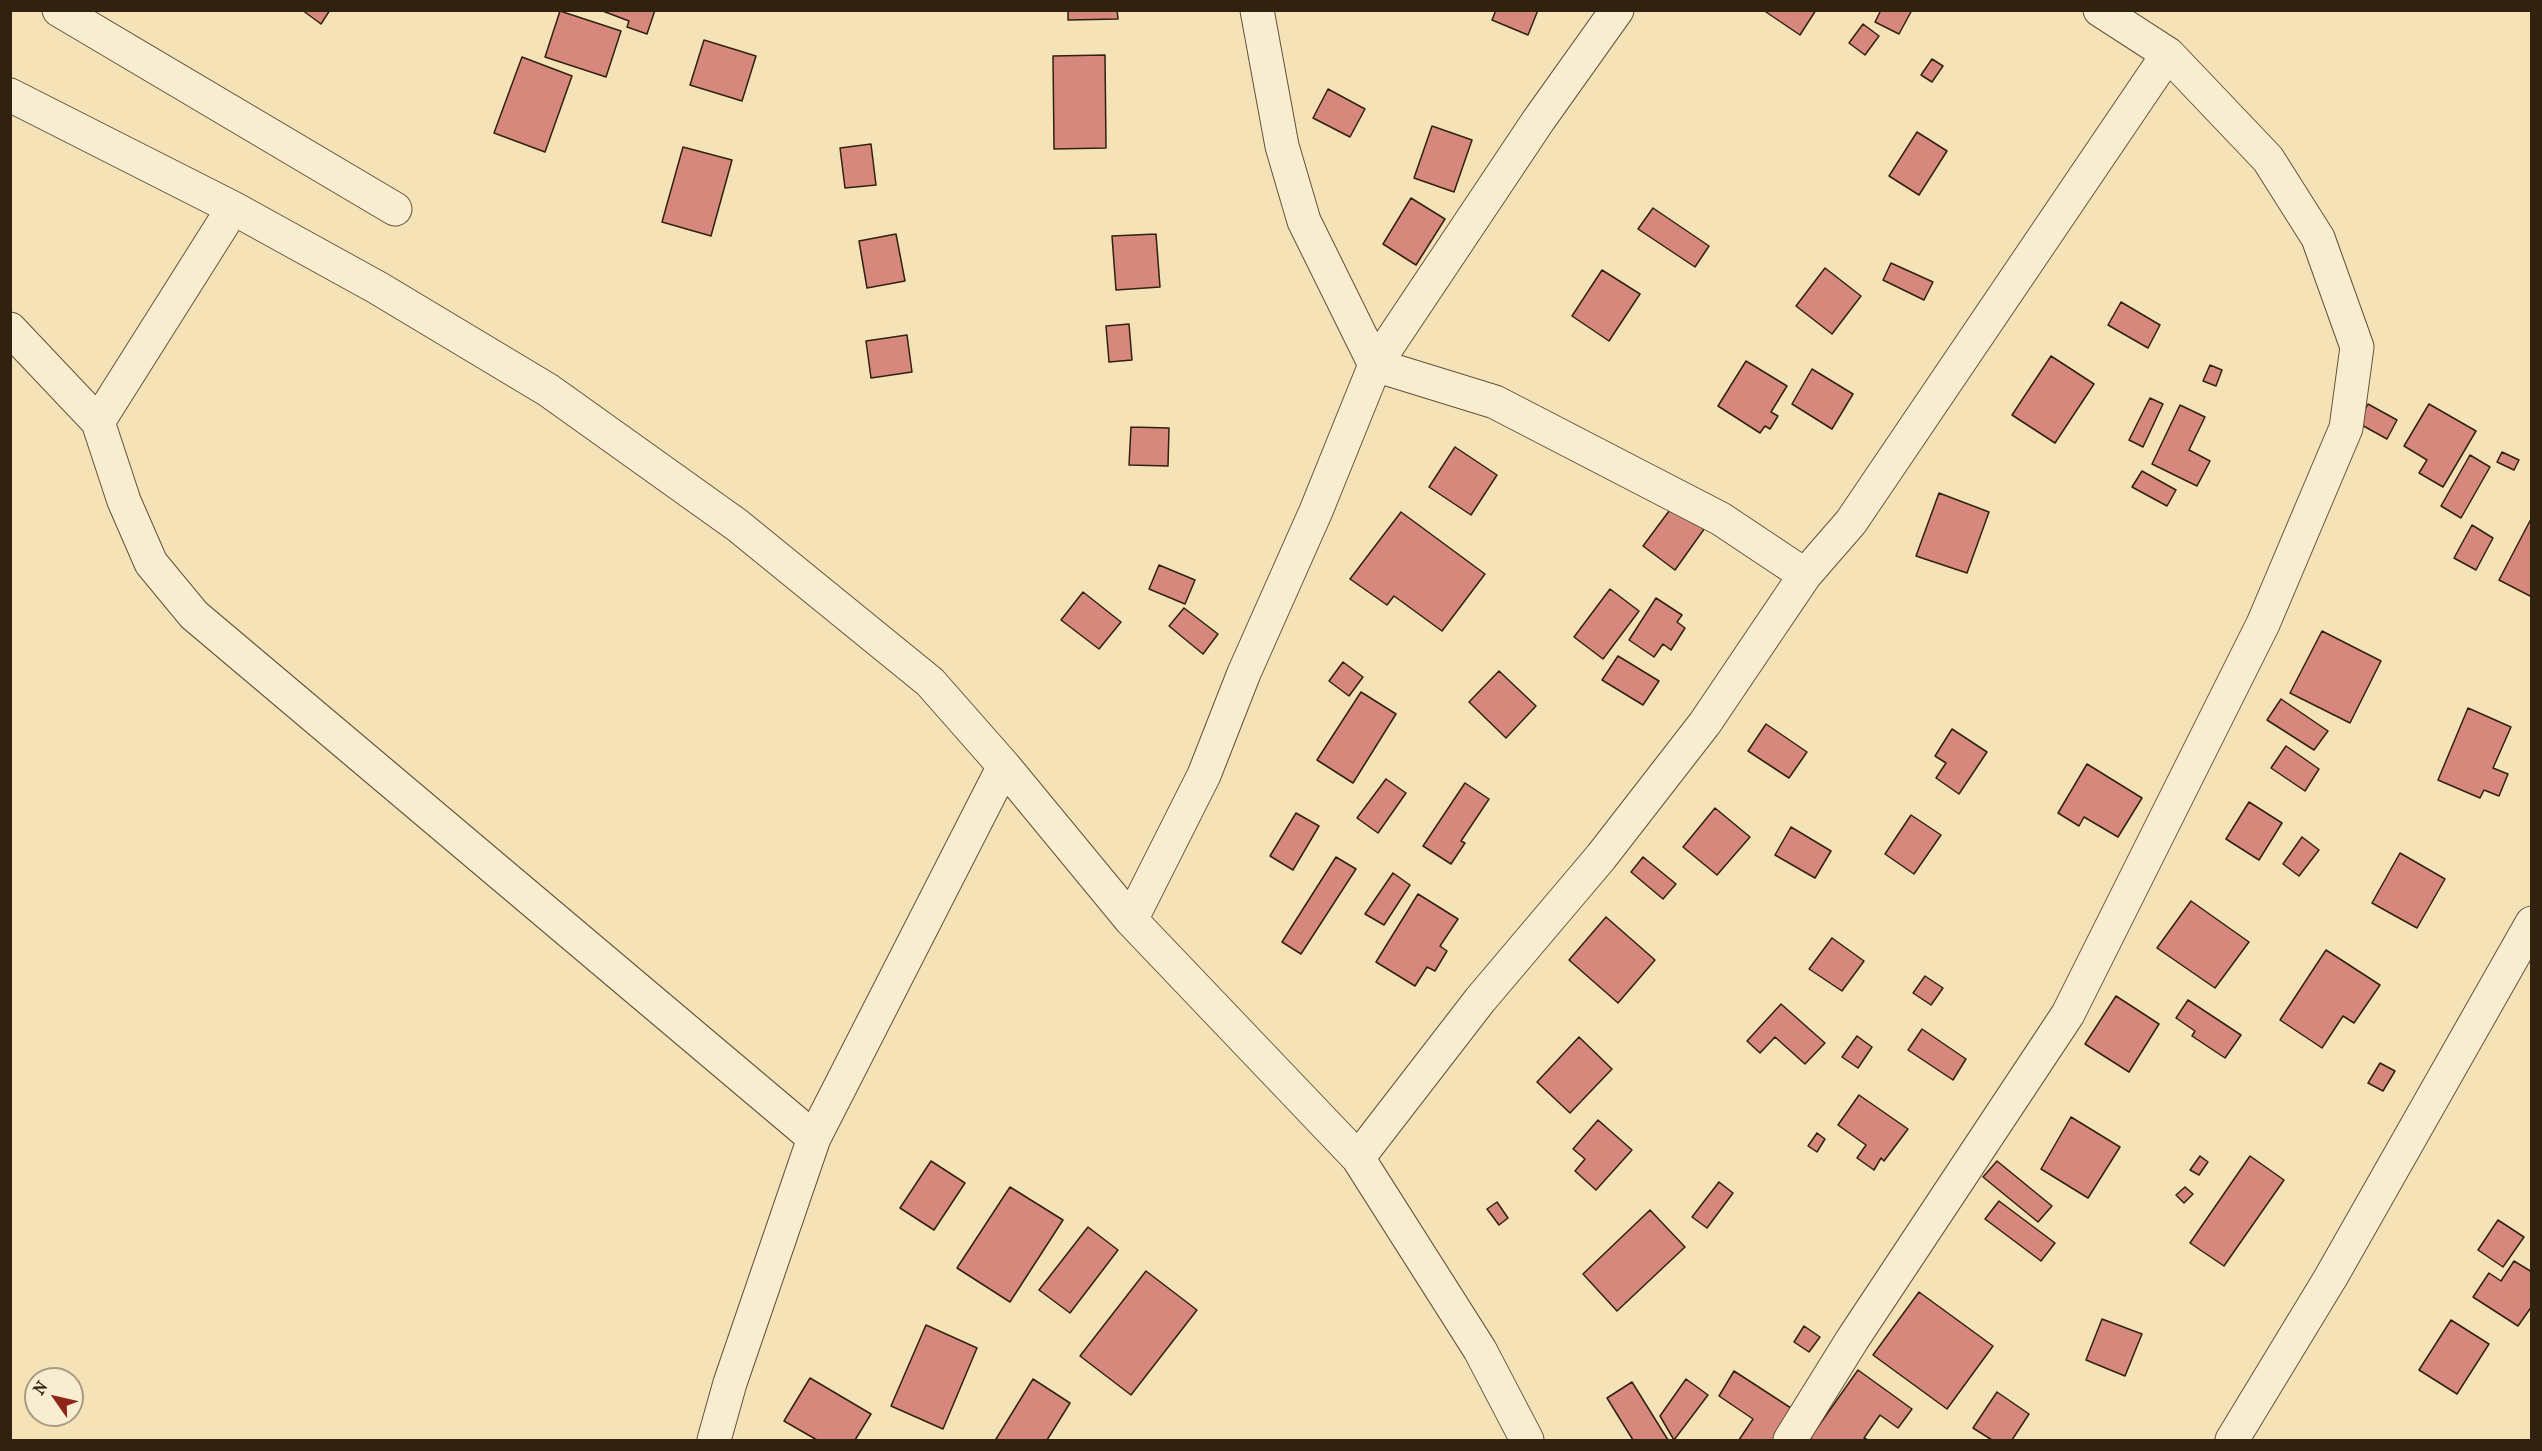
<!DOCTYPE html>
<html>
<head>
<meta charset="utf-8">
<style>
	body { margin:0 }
	#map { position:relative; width:2542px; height:1451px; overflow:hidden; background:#f5e3b7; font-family:"IM FELL French Canon",serif }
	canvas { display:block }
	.frame { position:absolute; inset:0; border:12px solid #31210f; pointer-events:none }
	.north { position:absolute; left:24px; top:1367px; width:60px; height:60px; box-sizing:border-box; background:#f8edd0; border:2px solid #a89b83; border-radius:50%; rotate:304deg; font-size:16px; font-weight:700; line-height:24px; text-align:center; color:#31210f }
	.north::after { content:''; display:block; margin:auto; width:21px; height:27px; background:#8f2418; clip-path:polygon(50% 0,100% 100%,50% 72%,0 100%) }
</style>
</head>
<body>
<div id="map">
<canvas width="2542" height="1451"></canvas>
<div class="frame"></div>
<div class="north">N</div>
</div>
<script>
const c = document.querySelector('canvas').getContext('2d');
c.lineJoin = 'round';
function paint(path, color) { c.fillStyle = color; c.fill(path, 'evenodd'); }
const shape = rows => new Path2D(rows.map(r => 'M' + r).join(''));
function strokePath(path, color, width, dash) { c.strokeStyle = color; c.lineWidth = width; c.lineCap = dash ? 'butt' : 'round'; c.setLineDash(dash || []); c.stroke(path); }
const building = shape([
	[302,10,330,10,321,24,302,10],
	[600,10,655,10,647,34,627,27,629,21,600,10],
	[1068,10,1117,10,1118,19,1068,20,1068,10],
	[1496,10,1538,10,1528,35,1492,20,1496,10],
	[1763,10,1816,10,1800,35,1763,10],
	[1881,10,1912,10,1899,34,1875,22,1881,10],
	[560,11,621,31,606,77,545,57,560,11],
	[1863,24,1879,36,1865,55,1849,43,1863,24],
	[704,40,756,56,742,101,690,85,704,40],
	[1105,55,1106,148,1054,149,1053,56,1105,55],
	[522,57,572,76,545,152,494,133,522,57],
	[1932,59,1943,66,1932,82,1921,75,1932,59],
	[1328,89,1365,109,1350,137,1313,118,1328,89],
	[1432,126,1472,140,1454,192,1414,178,1432,126],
	[1917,132,1947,151,1919,195,1889,176,1917,132],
	[871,144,876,185,845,188,840,148,871,144],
	[683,147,732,160,711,236,662,222,683,147],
	[1411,198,1445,219,1416,265,1383,244,1411,198],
	[1653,208,1709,246,1695,267,1638,229,1653,208],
	[896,234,905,281,867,288,859,241,896,234],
	[1156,234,1160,287,1116,290,1112,236,1156,234],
	[1891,263,1933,282,1924,300,1883,280,1891,263],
	[1825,268,1861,296,1832,334,1796,306,1825,268],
	[1602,270,1640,294,1609,341,1572,316,1602,270],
	[2121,302,2160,325,2148,348,2108,325,2121,302],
	[1129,324,1132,360,1109,362,1106,326,1129,324],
	[907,335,912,372,871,378,866,341,907,335],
	[2051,356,2094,384,2055,443,2012,415,2051,356],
	[1746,361,1787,386,1771,412,1778,416,1770,429,1765,426,1760,433,1718,406,1746,361],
	[2210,365,2222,370,2216,386,2203,381,2210,365],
	[1812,369,1853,394,1832,429,1792,404,1812,369],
	[2150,398,2163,404,2143,447,2129,440,2150,398],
	[2368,404,2397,420,2387,439,2358,423,2368,404],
	[2429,404,2476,431,2443,487,2419,473,2427,460,2404,446,2429,404],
	[2180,405,2205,417,2189,450,2210,461,2197,486,2152,464,2180,405],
	[1131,427,1169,428,1168,466,1129,465,1131,427],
	[1455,447,1497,475,1471,515,1429,487,1455,447],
	[2502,452,2519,460,2514,470,2497,462,2502,452],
	[2470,455,2490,467,2461,518,2441,506,2470,455],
	[2142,471,2176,490,2167,506,2132,487,2142,471],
	[1939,493,1989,512,1967,573,1916,556,1939,493],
	[1675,503,1707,525,1675,570,1643,546,1675,503],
	[1401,512,1485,574,1442,631,1394,596,1387,605,1350,579,1401,512],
	[2532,517,2532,597,2499,580,2532,517],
	[2472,525,2493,538,2476,570,2454,558,2472,525],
	[1159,565,1195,580,1185,604,1149,589,1159,565],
	[1610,589,1639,611,1603,659,1574,637,1610,589],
	[1083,592,1121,622,1099,649,1061,620,1083,592],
	[1656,598,1682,615,1677,622,1685,628,1671,650,1663,644,1654,657,1629,640,1656,598],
	[1184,608,1218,634,1203,654,1169,626,1184,608],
	[2322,631,2381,661,2350,723,2290,693,2322,631],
	[1618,656,1659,681,1643,705,1602,680,1618,656],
	[1343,662,1363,677,1349,696,1329,681,1343,662],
	[1499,671,1536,706,1506,738,1469,702,1499,671],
	[1361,692,1396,714,1353,783,1317,760,1361,692],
	[2281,699,2328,731,2314,750,2267,720,2281,699],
	[2468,708,2511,727,2493,768,2508,774,2499,796,2484,790,2480,798,2438,780,2468,708],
	[1766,724,1807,752,1789,778,1748,751,1766,724],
	[1952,729,1987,752,1959,794,1936,778,1946,763,1935,756,1952,729],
	[2286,746,2319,769,2305,791,2271,768,2286,746],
	[2087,764,2142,798,2118,837,2084,817,2079,826,2058,813,2087,764],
	[1386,779,1406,793,1378,833,1357,818,1386,779],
	[1465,783,1489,799,1461,841,1465,843,1451,864,1423,846,1465,783],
	[2249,802,2282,823,2259,860,2226,839,2249,802],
	[1715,808,1750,837,1717,875,1683,847,1715,808],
	[1296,813,1319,826,1293,870,1270,856,1296,813],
	[1911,815,1941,835,1914,874,1885,854,1911,815],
	[1791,827,1831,851,1815,878,1775,855,1791,827],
	[2302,837,2319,850,2299,876,2283,864,2302,837],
	[2400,853,2445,879,2417,928,2372,903,2400,853],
	[1336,857,1356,869,1301,954,1282,942,1336,857],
	[1643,857,1676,884,1663,899,1631,872,1643,857],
	[1393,873,1410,885,1384,925,1365,914,1393,873],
	[1418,894,1458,919,1440,946,1447,951,1435,971,1427,967,1415,986,1376,962,1418,894],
	[2191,901,2249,942,2215,988,2157,948,2191,901],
	[1606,917,1655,960,1618,1003,1569,960,1606,917],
	[1832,938,1864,961,1842,991,1809,969,1832,938],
	[2326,950,2380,985,2354,1023,2343,1016,2322,1048,2280,1020,2326,950],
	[1925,976,1943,988,1931,1005,1913,993,1925,976],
	[2116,996,2159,1024,2129,1072,2085,1044,2116,996],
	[2188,1000,2241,1035,2225,1058,2192,1036,2195,1031,2176,1018,2188,1000],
	[1781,1004,1825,1043,1805,1064,1775,1037,1760,1053,1747,1041,1781,1004],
	[1922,1029,1966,1059,1953,1080,1908,1050,1922,1029],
	[1857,1036,1872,1047,1858,1068,1842,1057,1857,1036],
	[1579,1037,1612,1069,1570,1113,1537,1082,1579,1037],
	[2380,1063,2395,1071,2383,1091,2368,1083,2380,1063],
	[1859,1095,1908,1129,1884,1161,1881,1158,1874,1170,1857,1158,1866,1145,1838,1125,1859,1095],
	[2071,1117,2120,1147,2088,1198,2041,1169,2071,1117],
	[1598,1120,1632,1150,1596,1190,1575,1171,1585,1159,1573,1149,1598,1120],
	[1817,1133,1825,1139,1817,1152,1808,1146,1817,1133],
	[2200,1156,2208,1162,2199,1175,2190,1170,2200,1156],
	[2250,1156,2284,1180,2224,1266,2190,1243,2250,1156],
	[931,1161,965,1183,934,1230,900,1208,931,1161],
	[1997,1161,2052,1206,2038,1222,1983,1177,1997,1161],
	[1719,1182,1733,1193,1707,1228,1692,1217,1719,1182],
	[1010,1187,1063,1220,1010,1302,957,1268,1010,1187],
	[2185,1187,2193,1194,2184,1203,2176,1195,2185,1187],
	[1999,1201,2055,1243,2041,1261,1985,1219,1999,1201],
	[1497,1202,1508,1218,1499,1225,1487,1209,1497,1202],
	[1650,1210,1685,1247,1617,1311,1583,1274,1650,1210],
	[2498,1220,2524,1237,2503,1267,2478,1250,2498,1220],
	[1088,1227,1118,1250,1070,1313,1039,1290,1088,1227],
	[2514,1261,2532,1272,2532,1306,2518,1326,2473,1297,2489,1273,2501,1281,2514,1261],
	[1146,1271,1197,1310,1131,1395,1080,1356,1146,1271],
	[1919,1292,1993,1346,1947,1409,1873,1355,1919,1292],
	[2102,1319,2142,1334,2125,1376,2086,1360,2102,1319],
	[2451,1320,2489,1344,2457,1394,2419,1370,2451,1320],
	[926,1325,977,1348,943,1429,891,1406,926,1325],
	[1804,1326,1820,1337,1809,1352,1794,1342,1804,1326],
	[1858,1370,1912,1409,1898,1428,1880,1415,1864,1438,1868,1440,1813,1440,1810,1438,1858,1370],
	[1734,1371,1794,1410,1774,1440,1739,1440,1753,1419,1719,1396,1734,1371],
	[810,1378,871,1414,855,1440,817,1440,784,1421,810,1378],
	[1033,1379,1070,1403,1047,1440,999,1440,996,1439,1033,1379],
	[1686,1379,1708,1395,1674,1440,1660,1416,1686,1379],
	[1632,1382,1668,1440,1633,1440,1607,1398,1632,1382],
	[1997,1392,2029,1414,2012,1440,1992,1440,1973,1428,1997,1392]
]);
paint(building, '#d5887b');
strokePath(building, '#31210f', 1.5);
const street = shape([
	[59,10,395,209],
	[1257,10,1282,146,1304,221,1375,365,1495,402,1721,519,1805,575],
	[10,95,233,208,378,288,548,390,737,525,930,682,1004,766,1131,920,1358,1158,1480,1350,1527,1440],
	[10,329,98,422,124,501,151,563,194,615,814,1138],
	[98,422,233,208],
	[1131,920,1204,775,1244,673,1316,511,1375,365,1538,121,1617,10],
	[1358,1158,1480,1000,1601,857,1705,723,1805,575,1851,522,2168,54],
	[714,1440,730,1383,814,1138,1004,766],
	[1790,1440,1852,1340,2068,1014,2263,624,2346,428,2357,347,2318,238,2268,159,2168,54,2100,10],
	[2232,1440,2331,1277,2532,923]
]);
strokePath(street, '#625239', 35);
strokePath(street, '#f8edd0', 33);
</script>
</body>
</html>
